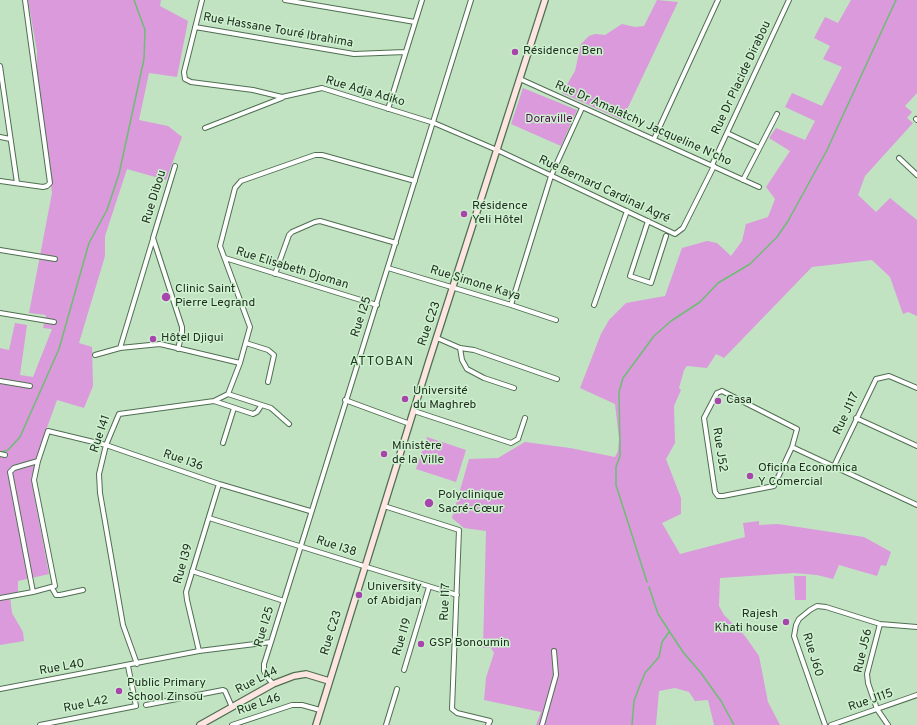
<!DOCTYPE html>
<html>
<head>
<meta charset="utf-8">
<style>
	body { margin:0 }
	canvas { display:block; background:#c1e3c2 }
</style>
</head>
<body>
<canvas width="917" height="725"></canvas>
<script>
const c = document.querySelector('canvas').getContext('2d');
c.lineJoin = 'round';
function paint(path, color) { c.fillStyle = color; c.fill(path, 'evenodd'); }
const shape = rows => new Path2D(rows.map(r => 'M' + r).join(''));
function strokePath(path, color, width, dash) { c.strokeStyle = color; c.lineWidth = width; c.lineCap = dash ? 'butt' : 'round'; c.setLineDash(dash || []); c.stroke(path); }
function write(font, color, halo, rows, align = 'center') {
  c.font = font + ' Overpass,sans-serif'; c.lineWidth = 3; c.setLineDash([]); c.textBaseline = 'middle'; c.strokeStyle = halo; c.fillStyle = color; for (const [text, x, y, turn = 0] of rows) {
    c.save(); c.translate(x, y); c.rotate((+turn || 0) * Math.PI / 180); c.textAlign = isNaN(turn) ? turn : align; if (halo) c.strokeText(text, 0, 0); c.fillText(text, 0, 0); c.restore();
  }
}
paint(shape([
	[28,0,161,0,160,6,188,21,177,77,149,73,139,120,168,126,182,137,166,180,127,169,105,236,105,256,79,343,92,347,93,386,84,408,57,400,45,433,31,479,49,574,18,581,18,596,10,596,12,613,23,632,24,641,0,645,0,348,9,350,15,323,27,325,20,375,33,377,52,329,43,328,46,315,29,313,52,193,37,84,37,51],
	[657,0,678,2,622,120,562,93,575,71,581,44,589,36,595,34,605,35,622,24,635,27,644,26],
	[851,0,917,0,917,93,905,106,912,112,907,118,913,123,865,176,858,195,876,212,890,198,917,220,917,316,908,312,903,314,890,277,872,260,812,267,724,358,716,354,707,368,687,366,684,370,679,388,681,390,674,406,675,443,666,459,681,498,681,514,662,523,680,554,745,537,743,523,759,521,759,525,778,524,864,537,891,552,886,566,881,565,877,576,839,565,833,579,817,575,794,573,720,578,719,606,724,615,745,636,759,656,768,702,780,725,714,725,708,700,695,701,689,692,675,688,659,691,656,725,536,725,541,712,484,700,486,678,494,653,491,648,483,648,486,531,464,528,452,518,469,459,498,458,525,442,570,448,615,457,618,451,619,439,615,404,580,388,601,334,609,320,626,303,665,296,682,248,707,241,717,243,731,256,742,241,746,224,768,217,775,199,766,187,790,151,769,138,776,128,805,140,815,121,785,107,792,93,822,106,842,67,823,59,830,46,814,38,825,17,838,23],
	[523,88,577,110,561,146,511,124],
	[427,437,466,450,456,482,416,469],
	[794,576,806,576,806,600,795,600]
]), '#da9adb');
strokePath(shape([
	[2,452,8,450,20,437,59,349,89,243,107,210,119,174,144,59,145,30,134,0],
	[647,582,616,485,616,467,620,456,620,448,619,392,623,378,654,336,671,321,700,302,718,283,750,264,777,237,788,221,827,150,896,0],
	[649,587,658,614,683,652,701,673,721,701,734,725],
	[632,725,634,701,640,685,645,673,659,657,662,642,669,632]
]), '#6dbd74', 1.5);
const street = shape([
	[202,0,184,72,185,79,191,82,253,90,282,97,322,88,434,123,497,150,675,234,683,228,714,166],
	[285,0,415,22],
	[195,27,354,54,405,52],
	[0,66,17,183],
	[520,79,759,187],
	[388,109,422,0],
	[916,119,917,120],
	[205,128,282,98],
	[727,133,759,148],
	[0,137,10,139],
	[654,139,718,0],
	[899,158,917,175],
	[712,165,789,0],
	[175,166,153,238,182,327,182,333,178,349],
	[743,180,777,114],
	[0,181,43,187,47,186,50,183,25,0],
	[648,221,630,276,651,283,666,236],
	[0,250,55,259],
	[225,258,377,305],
	[388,268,511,305,556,320],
	[275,274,289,235,292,232,315,222,320,221,396,243],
	[511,305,551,176,582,108],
	[594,305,627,211],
	[0,313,54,322],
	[437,338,460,348,474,350,557,379],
	[246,343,268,350,274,355,268,382],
	[120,348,153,239],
	[460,348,462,360,467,369,484,378,514,388],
	[95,355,120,348,160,344,240,363],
	[0,381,30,386],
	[722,391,797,429,792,447,774,486,723,496,718,496,715,492,704,418,717,393,722,391],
	[228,394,271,408,289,424],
	[345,400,410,424],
	[214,401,253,414,257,412,261,406],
	[414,411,511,443,518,439,525,418],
	[856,418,917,446],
	[223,443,234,408],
	[792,447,917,505],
	[0,454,5,455],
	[834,466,876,379,889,376,917,388],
	[384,506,459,530,452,709,457,713,490,721,488,725],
	[209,518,457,595],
	[192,571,284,601],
	[52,588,56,595,60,595,83,590],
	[33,592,10,472,14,468,38,461],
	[0,598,33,592,55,586,34,480,38,461,48,431,106,445,219,484,310,511],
	[880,624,867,674,868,683,877,709,888,725],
	[199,651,187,600,186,592,219,484],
	[137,664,123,625,100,493,99,474,106,445,119,414,214,401,228,394,240,363,250,327,220,246,235,188,241,181,315,155,322,155,415,181],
	[404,670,429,587],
	[273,684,267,677,264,671,264,664,271,642,471,0],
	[0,689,199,651,271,642],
	[146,705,223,690,225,691,232,707],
	[40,725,136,706,128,666],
	[232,725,292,705,302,705,320,710],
	[386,725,397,689],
	[542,725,556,675,554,651],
	[825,725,794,636,796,625,799,619,810,610,817,606,826,607,880,624,917,627],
	[831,725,917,695]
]);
const secondary = shape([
	[200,725,273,684,294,676,306,674,329,681],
	[316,725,428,364,545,0]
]);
strokePath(street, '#506f52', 6);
strokePath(secondary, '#506f52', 8);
strokePath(street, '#fff', 4);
strokePath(secondary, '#fee5e2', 5.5);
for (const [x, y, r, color] of [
	[515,52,4,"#a845ac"],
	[464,214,4,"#a845ac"],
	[166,297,5,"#a845ac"],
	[153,339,4,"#a845ac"],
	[405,399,4,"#a845ac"],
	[718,401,4,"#a845ac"],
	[384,454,4,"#a845ac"],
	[750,476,4,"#a845ac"],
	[429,503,5,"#a845ac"],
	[359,595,4,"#a845ac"],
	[786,622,4,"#a845ac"],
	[421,644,4,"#a845ac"],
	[119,691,4,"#a845ac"]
]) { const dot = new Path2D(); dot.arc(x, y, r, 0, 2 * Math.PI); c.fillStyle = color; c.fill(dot); strokePath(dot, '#cef1cf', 1.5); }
write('12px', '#212e21', '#cef1cf', [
	["Rue Hassane Touré Ibrahima",278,31,10],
	["Rue Dr Placide Dirabou",742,78,-65],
	["Rue Adja Adiko",365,92,16],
	["Rue Dr Amalatchy Jacqueline N'cho",643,124,24],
	["Rue Bernard Cardinal Agré",604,190,25],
	["Rue Dibou",155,197,-73],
	["Rue Elisabeth Djoman",292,269,17],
	["Rue Simone Kaya",475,284,17],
	["Rue I25",362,317,-72],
	["Rue C23",430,324,-71],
	["Rue J117",847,414,-65],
	["Rue I41",101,434,-71],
	["Rue J52",719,450,81],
	["Rue I36",183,461,19],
	["Rue I38",336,547,18],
	["Rue I39",184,564,-74],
	["Rue I17",446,602,-87],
	["Rue I25",265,627,-73],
	["Rue C23",332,633,-73],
	["Rue I19",403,637,-73],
	["Rue J56",864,651,-77],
	["Rue J60",812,655,73],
	["Rue L40",62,668,-10],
	["Rue L44",257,681,-27],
	["Rue J115",871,701,-19],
	["Rue L42",86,705,-11],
	["Rue L46",259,705,-19]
]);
write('12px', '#212e21', '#cef1cf', [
	["Résidence Ben",523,52],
	["Résidence",472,207],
	["Yeli Hôtel",472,221],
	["Clinic Saint",175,290],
	["Pierre Legrand",175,304],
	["Hôtel Djigui",161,339],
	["Université",413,392],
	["du Maghreb",413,406],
	["Casa",726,401],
	["Ministère",392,447],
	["de la Ville",392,461],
	["Oficina Economica",758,469],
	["Y Comercial",758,483],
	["Polyclinique",438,496],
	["Sacré-Cœur",438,510],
	["University",367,588],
	["of Abidjan",367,602],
	["Rajesh",778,615,"right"],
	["Khati house",778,629,"right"],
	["GSP Bonoumin",429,644],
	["Public Primary",127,684],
	["School Zinsou",127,698]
], 'left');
write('12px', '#541257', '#cef1cf', [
	["Doraville",549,120]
]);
c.letterSpacing = '1px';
write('13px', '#203d22', '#cef1cf', [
	["ATTOBAN",382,362]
]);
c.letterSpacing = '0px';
</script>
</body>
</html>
